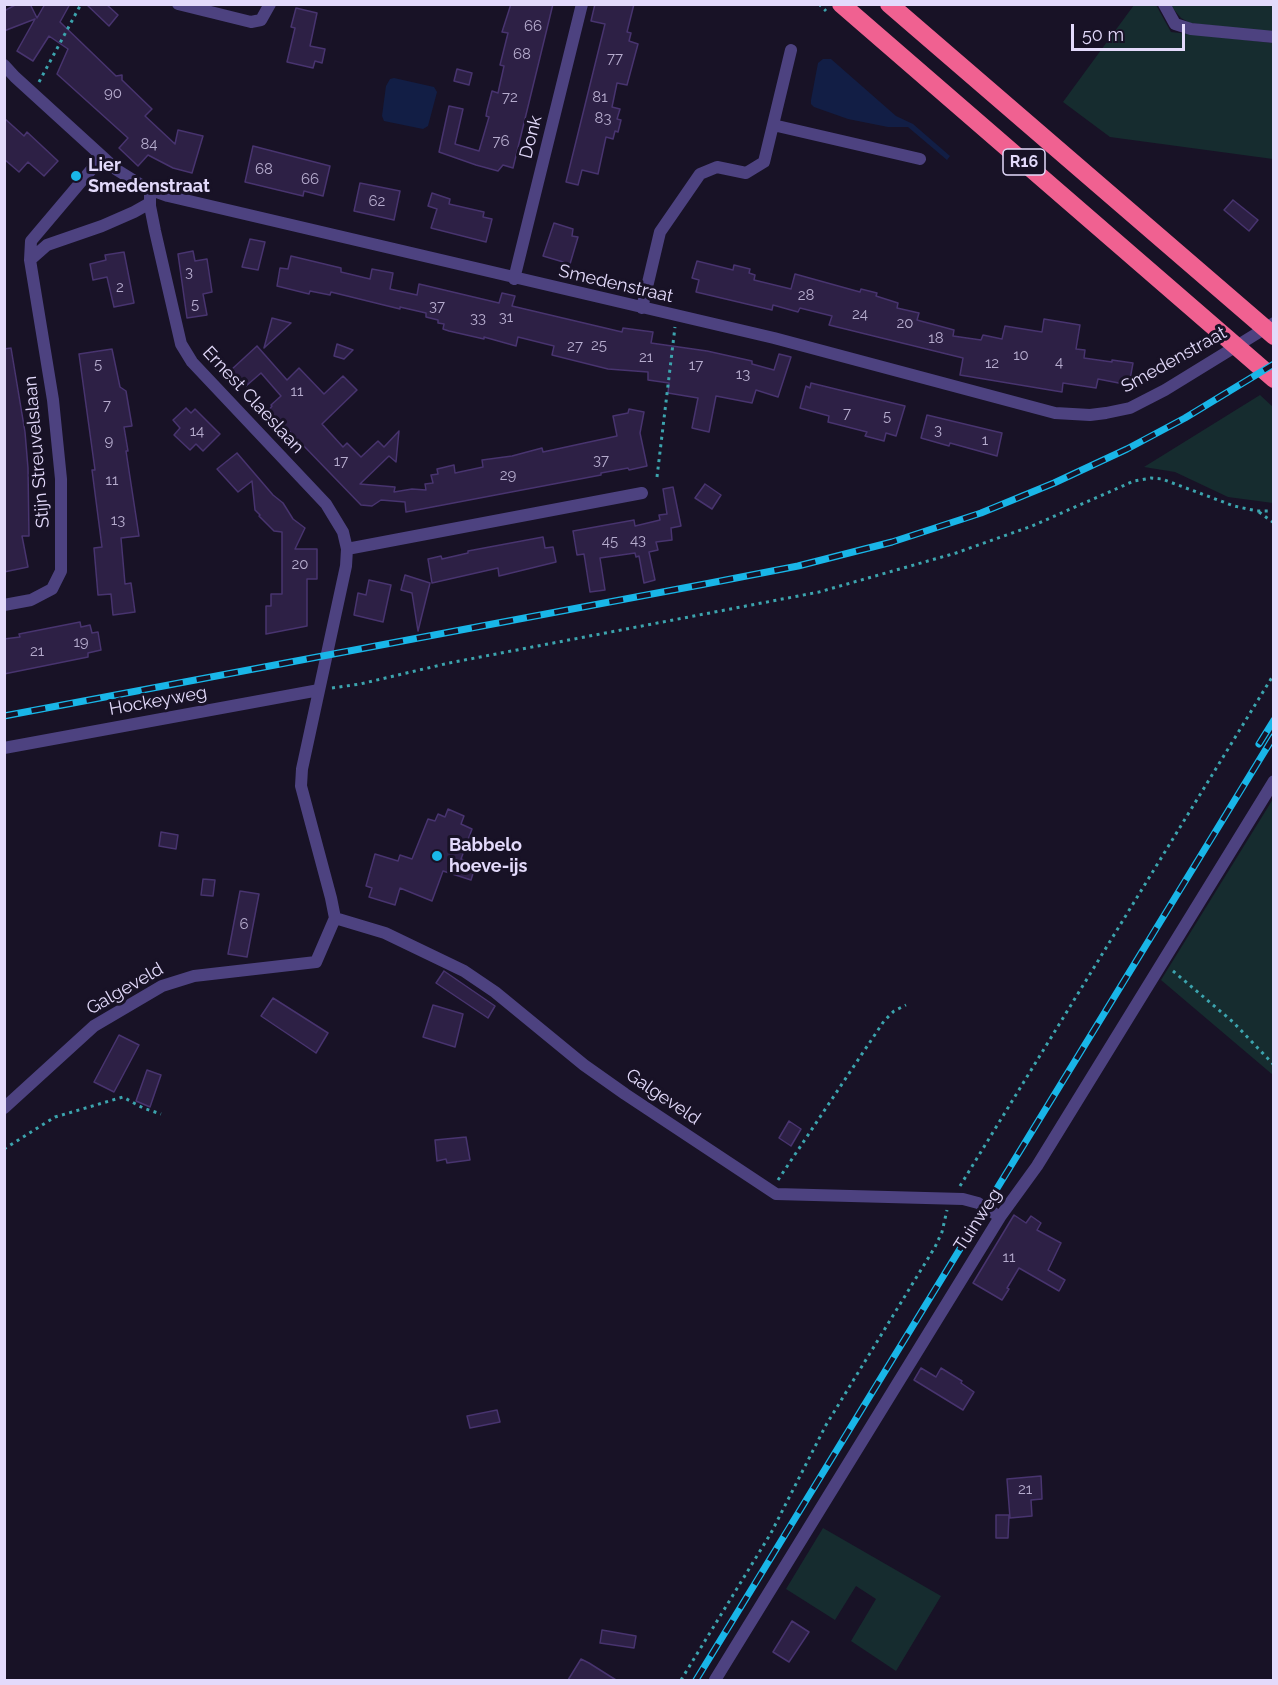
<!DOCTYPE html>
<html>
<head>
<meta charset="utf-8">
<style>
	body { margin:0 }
	#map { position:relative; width:1278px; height:1685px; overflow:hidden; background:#181226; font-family:Raleway,sans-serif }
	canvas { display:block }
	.frame { position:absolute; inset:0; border:6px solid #e3dafb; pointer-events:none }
	.scale { position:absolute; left:1071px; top:24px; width:114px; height:27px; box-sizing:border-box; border:3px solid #e3dafb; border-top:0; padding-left:8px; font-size:18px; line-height:21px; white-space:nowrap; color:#e3dafb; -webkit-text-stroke:4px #181226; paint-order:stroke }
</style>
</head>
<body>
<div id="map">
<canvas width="1278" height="1685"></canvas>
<div class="frame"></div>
<div class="scale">50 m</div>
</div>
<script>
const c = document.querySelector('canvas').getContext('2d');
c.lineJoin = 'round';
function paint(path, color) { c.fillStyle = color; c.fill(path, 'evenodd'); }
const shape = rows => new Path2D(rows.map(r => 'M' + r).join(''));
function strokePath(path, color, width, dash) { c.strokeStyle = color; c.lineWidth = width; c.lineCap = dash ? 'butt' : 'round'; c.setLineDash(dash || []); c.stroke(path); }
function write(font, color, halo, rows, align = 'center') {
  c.font = font + ' Raleway,sans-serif'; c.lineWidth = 6; c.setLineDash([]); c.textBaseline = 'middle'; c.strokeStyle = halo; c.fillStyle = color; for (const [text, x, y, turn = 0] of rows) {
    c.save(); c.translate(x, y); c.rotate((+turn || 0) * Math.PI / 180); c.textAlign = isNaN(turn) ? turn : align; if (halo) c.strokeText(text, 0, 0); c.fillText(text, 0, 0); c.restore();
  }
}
paint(shape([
	[1134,5,1156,5,1171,32,1273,43,1273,159,1110,137,1063,102],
	[1170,5,1273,5,1273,32,1190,23,1181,18],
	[1260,395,1273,407,1273,503,1228,497,1175,472,1144,467],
	[1273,799,1273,1075,1161,980],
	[823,1528,941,1596,896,1671,851,1641,876,1599,856,1586,835,1620,786,1589]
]), '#162c2f');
paint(shape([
	[823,59,831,59,896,116,913,124,950,156,947,160,908,127,888,127,848,119,814,107,811,104,811,100,818,63],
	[394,78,434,87,437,92,428,126,423,129,384,121,382,116,386,86,390,79]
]), '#121e45');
const building = shape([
	[17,4,30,4,37,18,45,4,70,4,60,22,116,76,122,75,122,80,152,109,145,116,175,144,178,130,203,136,192,173,173,168,148,155,138,166,119,148,128,138,57,74,68,49,49,36,33,61,17,51,35,19,4,31,4,11,17,4],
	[86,4,106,4,118,15,109,26,86,4],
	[511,4,553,4,513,168,503,165,498,171,476,165,439,152,449,106,463,109,455,144,479,151,489,117,486,116,487,110,492,91,498,93,504,66,500,65,508,33,502,32,511,4],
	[595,4,634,4,627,32,631,33,629,41,638,44,627,85,617,83,612,107,620,109,617,119,621,120,618,132,615,131,613,139,606,137,598,174,582,170,578,185,566,182,605,24,591,21,595,4],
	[296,8,317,13,310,46,325,49,322,63,315,61,313,68,287,62,295,28,291,27,296,8],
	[457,69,472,73,469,85,454,81,457,69],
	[4,118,24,136,27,132,58,161,44,176,28,162,19,172,4,159,4,118],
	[253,146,330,166,323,196,304,191,303,196,245,182,253,146],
	[360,183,400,191,394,220,354,211,360,183],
	[432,193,450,199,449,204,484,212,483,217,492,219,486,242,431,228,437,209,428,206,432,193],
	[1233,200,1258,220,1249,231,1224,210,1233,200],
	[554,223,573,229,572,236,578,237,570,264,543,256,554,223],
	[250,239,265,242,258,270,242,267,250,239],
	[193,251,195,261,207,259,212,292,203,294,207,315,187,318,178,254,193,251],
	[124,252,134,303,114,307,107,277,93,280,90,264,106,260,105,255,124,252],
	[291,256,341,268,341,272,370,279,372,269,393,273,390,289,417,295,419,284,499,303,502,293,515,296,512,306,622,332,623,328,653,332,651,343,707,351,752,361,752,364,774,370,779,354,791,357,778,397,756,390,752,403,716,396,709,432,692,428,698,398,668,393,669,383,648,380,648,372,608,369,552,355,554,346,518,337,516,346,484,337,484,339,449,331,443,329,444,324,438,323,438,320,426,317,426,313,400,307,400,309,331,292,330,295,310,291,309,294,277,286,280,268,288,269,291,256],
	[697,261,733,270,734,265,750,269,749,273,755,275,754,280,791,289,795,274,860,292,861,289,877,293,876,296,898,303,897,308,919,313,917,320,954,330,953,336,981,340,983,335,1002,339,1005,326,1042,332,1044,319,1080,325,1076,349,1085,350,1084,358,1112,362,1112,360,1133,363,1129,385,1098,379,1096,388,1063,383,1062,392,960,375,963,358,829,325,832,316,800,308,798,312,773,305,772,310,696,292,699,280,692,278,697,261],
	[272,318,291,323,264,348,272,318],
	[337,344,353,350,344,359,334,356,337,344],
	[257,346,287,380,299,368,324,394,343,376,357,390,322,424,343,447,347,443,361,457,378,441,384,447,399,431,396,462,389,456,360,484,395,487,394,492,412,489,426,490,425,484,433,483,431,475,438,474,437,469,454,465,455,473,483,467,482,460,512,456,542,448,543,452,617,436,613,416,628,413,629,409,644,412,640,433,647,466,629,470,628,468,601,473,601,475,406,512,405,502,381,500,372,506,361,505,269,410,272,406,271,405,281,396,261,373,246,386,231,370,257,346],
	[11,348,25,432,28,468,29,536,22,536,28,567,4,572,4,349,11,348],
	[112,349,120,387,126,391,132,426,124,427,128,451,126,451,139,536,121,538,125,584,131,583,135,612,113,615,111,594,98,595,94,548,102,547,92,470,95,470,79,354,112,349],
	[811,383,905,406,896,436,886,433,884,441,865,436,867,432,828,422,829,416,800,408,806,386,810,388,811,383],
	[186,408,191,413,195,409,220,434,203,451,196,444,190,450,174,435,180,428,173,420,186,408],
	[927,415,1002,433,997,456,950,443,949,446,921,438,927,415],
	[237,453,273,495,283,503,293,519,305,528,295,549,317,549,317,579,307,579,307,626,266,634,266,606,271,606,271,594,282,594,282,532,274,531,259,516,260,515,255,510,252,481,238,492,217,469,237,453],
	[705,484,721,495,712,509,695,498,705,484],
	[673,487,681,526,671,528,672,540,656,542,658,550,649,552,655,580,644,583,639,556,636,557,635,553,600,558,605,590,590,592,584,554,577,555,573,531,634,520,635,526,660,520,659,515,667,514,663,489,673,487],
	[543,537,545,548,553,547,556,562,499,576,498,568,432,583,428,559,441,556,442,559,468,553,468,551,543,537],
	[405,575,430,583,418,631,412,593,401,590,405,575],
	[369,580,391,585,383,622,354,615,358,593,366,595,369,580],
	[80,622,81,627,90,625,92,633,98,632,101,650,88,653,88,657,4,674,4,639,20,637,19,634,80,622],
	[448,809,464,816,461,824,472,829,461,859,476,864,471,880,443,871,432,901,400,888,395,905,369,897,372,888,366,886,375,854,398,861,400,855,412,859,428,819,435,821,438,814,445,817,448,809],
	[161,832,178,835,176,849,159,846,161,832],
	[203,879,215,880,213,896,201,895,203,879],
	[240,891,259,894,247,957,228,954,240,891],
	[444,971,495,1006,488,1018,436,983,444,971],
	[273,998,328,1033,316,1053,261,1016,273,998],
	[433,1005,463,1014,455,1047,423,1037,433,1005],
	[119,1035,139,1045,114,1092,94,1082,119,1035],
	[147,1070,161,1075,150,1107,136,1101,147,1070],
	[789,1121,801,1129,791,1146,779,1138,789,1121],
	[466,1137,470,1160,447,1163,446,1159,437,1161,435,1140,466,1137],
	[1014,1215,1026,1223,1031,1216,1041,1223,1037,1230,1061,1243,1048,1270,1065,1280,1059,1291,1019,1268,1007,1288,1009,1289,1002,1300,973,1283,1014,1215],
	[921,1368,936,1377,941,1368,962,1381,961,1383,974,1392,963,1410,914,1380,921,1368],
	[497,1410,500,1422,470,1428,467,1416,497,1410],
	[1041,1476,1042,1499,1031,1500,1032,1516,1010,1518,1007,1479,1041,1476],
	[996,1515,1009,1515,1008,1538,996,1538,996,1515],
	[792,1621,809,1632,789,1662,773,1652,792,1621],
	[602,1630,636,1636,634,1648,600,1643,602,1630],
	[581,1659,589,1663,616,1680,568,1680,581,1659]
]);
paint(building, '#2d2045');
strokePath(building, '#48346f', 1.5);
strokePath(shape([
	[819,4,826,11],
	[39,82,81,4],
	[657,477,675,327],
	[1259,512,1274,523],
	[332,688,360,684,449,663,819,592,956,553,1032,526,1134,481,1151,478,1162,479,1234,506,1257,511,1274,511],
	[1173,971,1233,1022,1274,1065],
	[4,1149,55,1117,123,1097,143,1108,161,1114],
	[778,1180,884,1021,894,1011,906,1005],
	[960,1186,1274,674],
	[681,1680,771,1533,826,1425,935,1247,942,1232,947,1210]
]), '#3ca4ae', 3, [3, 4.5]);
strokePath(shape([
	[178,4,251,22,261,20,270,4],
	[1164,4,1175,24,1191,29,1274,37],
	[4,65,15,77,117,170,146,188,168,196,774,338,1055,413,1090,415,1106,413,1130,408,1165,390,1274,323],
	[773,125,920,159],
	[30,260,47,245,102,226,134,212,150,203],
	[514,279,582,4],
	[642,308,660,232,700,174,717,167,746,173,764,162,791,50],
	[347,549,642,493],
	[4,605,31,600,52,589,61,571,61,479,53,400,30,260,31,241,102,157],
	[4,748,319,690],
	[335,918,385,933,464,971,495,992,584,1065,625,1094,776,1194,963,1199,978,1203,1000,1217],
	[4,1108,94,1026,162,986,194,976,316,962,335,918,331,898,301,786,302,769,346,566,347,549,343,532,326,504,192,362,181,344,155,231,150,206,150,189],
	[715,1680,1000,1217,1037,1166,1274,781]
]), '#4d4280', 12);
strokePath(shape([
	[841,4,1274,379],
	[889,4,1274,336]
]), '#f06191', 18);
const rail = shape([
	[4,716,705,584,798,566,892,542,981,513,1054,483,1127,449,1185,418,1274,364],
	[1259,744,1274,720],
	[696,1680,1274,736]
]);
strokePath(rail, '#19b6e8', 7);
strokePath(rail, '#181226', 4.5, [14]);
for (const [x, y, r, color] of [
	[76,176,6,"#19b6e8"],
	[437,856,6,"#19b6e8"]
]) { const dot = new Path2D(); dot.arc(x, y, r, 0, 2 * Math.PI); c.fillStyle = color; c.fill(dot); strokePath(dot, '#181226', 2); }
write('15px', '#b6acce', null, [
	["66",533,26],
	["68",522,54],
	["77",615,58],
	["90",113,93],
	["72",510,97],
	["81",600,97],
	["83",603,118],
	["76",501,141],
	["84",149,144],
	["68",264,169],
	["66",310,179],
	["62",377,201],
	["3",189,272],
	["2",120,287],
	["28",806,295],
	["5",195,304],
	["37",437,306],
	["24",860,314],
	["31",506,317],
	["33",478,318],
	["20",905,323],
	["18",936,338],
	["25",599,345],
	["27",575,346],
	["10",1021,355],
	["21",646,357],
	["4",1059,362],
	["12",992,363],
	["5",98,364],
	["17",696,365],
	["13",743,374],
	["11",297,391],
	["7",107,405],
	["7",847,413],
	["5",887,416],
	["3",938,430],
	["14",197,431],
	["1",985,440],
	["9",109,441],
	["37",601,460],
	["17",341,461],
	["29",508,475],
	["11",112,480],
	["13",118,520],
	["43",638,540],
	["45",610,541],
	["20",300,564],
	["19",81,642],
	["21",37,651],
	["6",244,924],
	["11",1009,1257],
	["21",1025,1489]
]);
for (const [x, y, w] of [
	[1024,162,42]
]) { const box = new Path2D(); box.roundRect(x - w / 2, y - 13, w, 26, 4.5); c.fillStyle = '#181226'; c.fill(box); strokePath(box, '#e3dafb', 1.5); }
write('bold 16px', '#e3dafb', null, [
	["R16",1024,162]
]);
write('18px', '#e3dafb', '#181226', [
	["Donk",531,137,-76],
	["Smedenstraat",616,284,13],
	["Smedenstraat",1174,360,-29],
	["Ernest Claeslaan",253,400,47],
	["Stijn Streuvelslaan",37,452,-95],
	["Hockeyweg",158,701,-10],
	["Galgeveld",125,989,-30],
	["Galgeveld",663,1097,34],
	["Tuinweg",978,1220,-57]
]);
write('bold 18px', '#e3dafb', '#181226', [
	["Lier",88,166],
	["Smedenstraat",88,187],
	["Babbelo",449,846],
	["hoeve-ijs",449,867]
], 'left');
</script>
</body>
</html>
